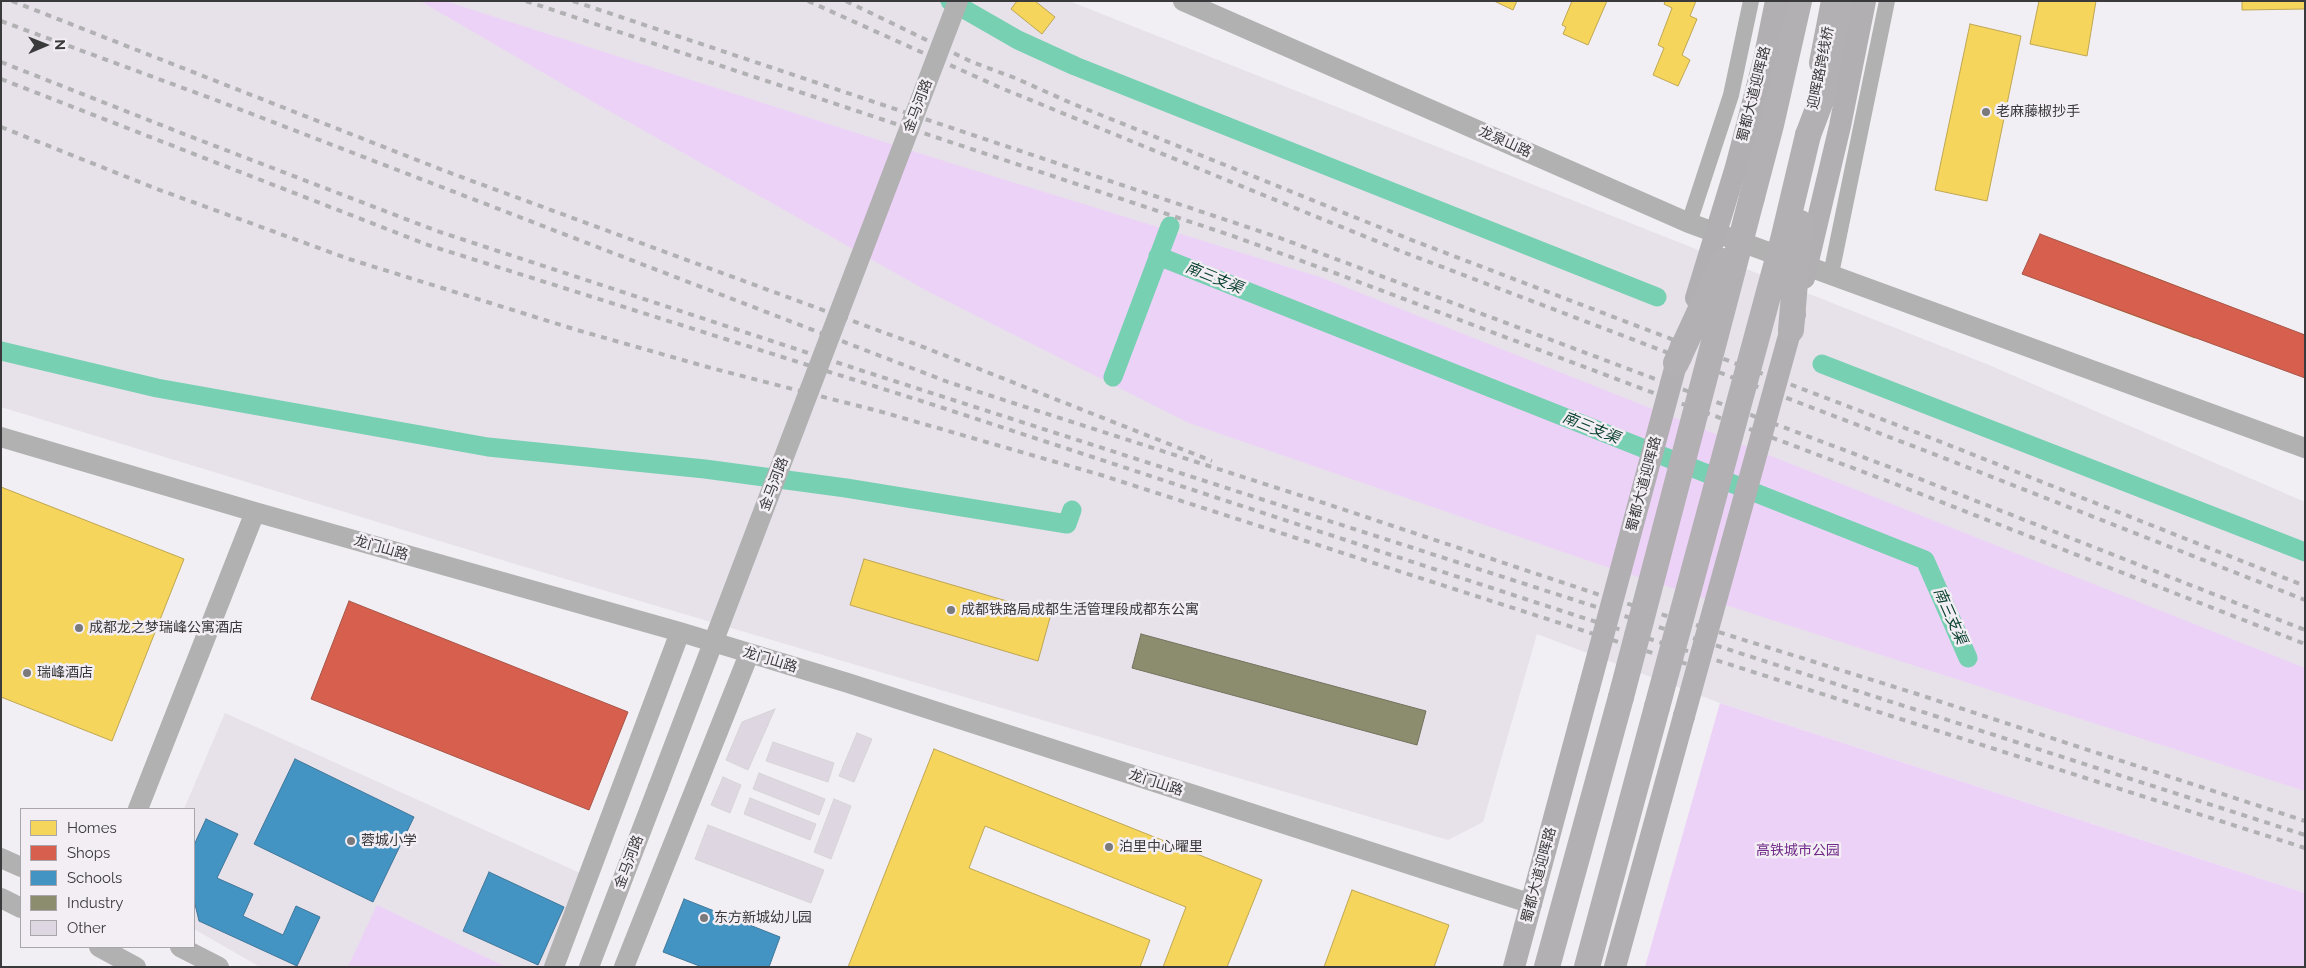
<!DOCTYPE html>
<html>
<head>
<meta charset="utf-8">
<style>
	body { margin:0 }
	#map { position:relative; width:2306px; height:968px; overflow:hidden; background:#f1eff3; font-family:Raleway,sans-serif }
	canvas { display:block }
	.frame { position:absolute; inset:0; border:2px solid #3a393b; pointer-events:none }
	.legend { position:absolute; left:20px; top:808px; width:175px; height:140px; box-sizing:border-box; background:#f2eef4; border:1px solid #a8a6aa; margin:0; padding:6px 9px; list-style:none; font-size:15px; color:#3a393b }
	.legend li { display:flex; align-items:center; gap:10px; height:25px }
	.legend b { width:25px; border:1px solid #a8a6aa }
	.north { position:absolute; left:20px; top:20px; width:50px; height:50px; -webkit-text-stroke:4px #f2eef4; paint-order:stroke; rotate:89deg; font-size:14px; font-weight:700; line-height:20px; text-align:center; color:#3a393b }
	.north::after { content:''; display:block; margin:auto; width:18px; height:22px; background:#3a393b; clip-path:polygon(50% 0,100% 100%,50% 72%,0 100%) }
</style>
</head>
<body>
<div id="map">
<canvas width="2306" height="968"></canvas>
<div class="frame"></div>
<ul class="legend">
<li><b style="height:14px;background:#f6d55c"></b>Homes</li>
<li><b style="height:14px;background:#d6604d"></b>Shops</li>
<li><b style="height:14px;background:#4393c3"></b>Schools</li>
<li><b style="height:14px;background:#8c8c6e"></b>Industry</li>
<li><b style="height:14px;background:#ded6e1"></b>Other</li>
</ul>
<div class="north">N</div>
</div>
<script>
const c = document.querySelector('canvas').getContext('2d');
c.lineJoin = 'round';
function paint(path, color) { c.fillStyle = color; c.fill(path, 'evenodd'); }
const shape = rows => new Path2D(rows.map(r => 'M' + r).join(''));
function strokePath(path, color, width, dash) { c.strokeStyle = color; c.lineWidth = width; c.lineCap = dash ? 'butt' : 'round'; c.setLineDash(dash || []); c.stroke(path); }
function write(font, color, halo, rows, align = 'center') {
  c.font = font + ' Raleway,"Noto Sans SC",sans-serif'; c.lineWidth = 5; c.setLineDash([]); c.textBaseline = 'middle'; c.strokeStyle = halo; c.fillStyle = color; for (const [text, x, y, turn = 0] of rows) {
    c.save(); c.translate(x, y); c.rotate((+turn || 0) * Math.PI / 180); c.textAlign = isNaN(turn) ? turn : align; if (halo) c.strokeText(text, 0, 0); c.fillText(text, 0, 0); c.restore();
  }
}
paint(shape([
	[1,1,1069,1,1989,365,2305,502,2305,893,1720,703,1537,634,1483,822,1448,840,515,564,1,407],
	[225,713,580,873,545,967,260,967,194,929,194,809,184,809]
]), '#e7e1ea');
paint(shape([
	[445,1,947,162,1320,277,2305,668,2305,791,1601,565,1189,423,929,292,597,104,422,2],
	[1720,703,2305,893,2305,967,1645,967],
	[377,905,506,967,348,967]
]), '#edd2f8');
const homes = shape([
	[1017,1,1035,1,1055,17,1042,34,1011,9,1017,1],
	[1494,1,1517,1,1513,10,1494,1],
	[1572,1,1607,1,1588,45,1563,34,1566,27,1562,25,1572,1],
	[1665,1,1696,1,1690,16,1697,19,1682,55,1690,60,1678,86,1653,75,1664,48,1658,45,1672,8,1664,4,1665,1],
	[2039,1,2096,1,2087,56,2030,44,2039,1],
	[2242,1,2305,1,2305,9,2242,10,2242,1],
	[1970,24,2021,36,1987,201,1935,190,1970,24],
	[2109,260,2207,298,2195,338,2095,301,2109,260],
	[1,487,184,559,112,741,1,697,1,487],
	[864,559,1051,614,1038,661,850,605,864,559],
	[934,749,1262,880,1227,967,1163,967,1186,907,985,826,969,868,1150,940,1140,967,848,967,934,749],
	[1352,890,1449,925,1434,967,1324,967,1352,890]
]);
paint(homes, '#f6d55c');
strokePath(homes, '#bea652', 1);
const shops = shape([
	[2040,234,2305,335,2305,378,2022,274,2040,234],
	[349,601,628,712,589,810,311,699,349,601]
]);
paint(shops, '#d6604d');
strokePath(shops, '#a75448', 1);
const schools = shape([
	[295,759,414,817,373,902,254,844,295,759],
	[206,819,238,834,217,878,253,894,243,916,283,935,296,906,320,917,297,966,199,921,194,900,194,845,206,819],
	[489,872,564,907,538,965,463,931,489,872],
	[684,899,780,937,769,967,702,967,663,952,684,899]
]);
paint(schools, '#4393c3');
strokePath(schools, '#40789a', 1);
const industry = shape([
	[1141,634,1426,711,1417,745,1132,668,1141,634]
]);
paint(industry, '#8c8c6e');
strokePath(industry, '#73735f', 1);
strokePath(shape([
	[950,1,1018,40,1075,66,1657,297],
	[1158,256,1925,560,1968,658],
	[1,351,157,388,488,447,705,469,846,488,1067,524,1072,510],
	[1822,364,2305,552],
	[1113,377,1170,226]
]), '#78d0b2', 19);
const building = shape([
	[775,709,748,770,726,760,742,722,775,709],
	[857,733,872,739,854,782,839,776,857,733],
	[773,742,834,763,828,782,766,761,773,742],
	[759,773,825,799,819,815,753,789,759,773],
	[723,777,741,785,730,813,711,805,723,777],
	[750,798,816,824,810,840,744,814,750,798],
	[834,799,851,806,831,859,814,852,834,799],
	[708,825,824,870,811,903,695,859,708,825]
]);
paint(building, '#ded6e1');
strokePath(building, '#d6d4d7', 1);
strokePath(shape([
	[1689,223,1731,95,1751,1],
	[1831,274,1887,1]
]), '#b1b1b2', 16);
strokePath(shape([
	[1183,1,1689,223,2305,448],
	[1,437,255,512,680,632,848,683,1532,904],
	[138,809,255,512],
	[1,858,21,867],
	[1,898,21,908],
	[99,947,136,967],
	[180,947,219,967],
	[554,967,680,632],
	[589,967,658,787],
	[624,967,749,654]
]), '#b1b1b2', 20);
strokePath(shape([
	[1514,967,1589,688],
	[1615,967,1684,716]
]), '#b1afb2', 22);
strokePath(shape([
	[1822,63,1834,1],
	[1808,135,1859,1],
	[1752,197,1771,125,1799,1],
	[1547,967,1621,697],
	[1587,967,1657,707]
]), '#b2b0b3', 26);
strokePath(shape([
	[12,1,445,171,926,348,1212,461],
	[526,1,1230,235,1335,273,1890,482,2305,644],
	[573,1,1280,238,1892,468,2305,630],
	[808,1,1001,88,1403,252,1926,451,2305,600],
	[846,1,972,62,1015,78,1071,103,1409,239,1931,438,2305,586],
	[1,21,213,99,948,382,1330,505,1603,596,1914,693,2305,821],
	[1,62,189,136,437,231,860,370,2305,835],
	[1,79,428,245,934,405,1562,611,2305,848],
	[1,127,157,189,349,259,577,330,711,368,882,412,1101,475,1696,667]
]), '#b1b0b2', 4, [6, 6]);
strokePath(shape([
	[658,787,958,1]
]), '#b1b1b2', 20);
strokePath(shape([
	[1804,278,1840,126,1865,1],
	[1696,298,1736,167,1764,60,1776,1],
	[1589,688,1681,346],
	[1684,716,1795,314]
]), '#b1afb2', 22);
strokePath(shape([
	[1791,330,1800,223],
	[1676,363,1723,261],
	[1621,697,1752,197],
	[1657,707,1783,240,1808,135]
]), '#b2b0b3', 26);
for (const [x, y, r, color] of [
	[1986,112,5,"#7a797b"],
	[951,610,5,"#7a797b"],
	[79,628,5,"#7a797b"],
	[27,673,5,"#7a797b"],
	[351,841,5,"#7a797b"],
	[1109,847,5,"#7a797b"],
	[704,918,5,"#7a797b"]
]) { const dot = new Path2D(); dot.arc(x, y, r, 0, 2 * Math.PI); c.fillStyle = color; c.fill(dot); strokePath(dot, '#f2eef4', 2); }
write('14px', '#3a393b', '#f2eef4', [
	["迎晖路跨线桥",1821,68,-79],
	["蜀都大道迎晖路",1754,94,-76],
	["金马河路",918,106,-69],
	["龙泉山路",1505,142,24],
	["金马河路",774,484,-69],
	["蜀都大道迎晖路",1644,484,-75],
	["龙门山路",381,548,16],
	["龙门山路",770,660,17],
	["龙门山路",1156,783,18],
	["金马河路",629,862,-69],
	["蜀都大道迎晖路",1539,875,-75]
]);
write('14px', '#3a393b', '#f2eef4', [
	["老麻藤椒抄手",1996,112],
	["成都铁路局成都生活管理段成都东公寓",961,610],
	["成都龙之梦瑞峰公寓酒店",89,628],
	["瑞峰酒店",37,673],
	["蓉城小学",361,841],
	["泊里中心曜里",1119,847],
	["东方新城幼儿园",714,918]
], 'left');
write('14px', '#712b89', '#f2eef4', [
	["高铁城市公园",1798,851]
]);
write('italic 15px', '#0f4432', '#f2eef4', [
	["南三支渠",1214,278,22],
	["南三支渠",1591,428,22],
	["南三支渠",1950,616,66]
]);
</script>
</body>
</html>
